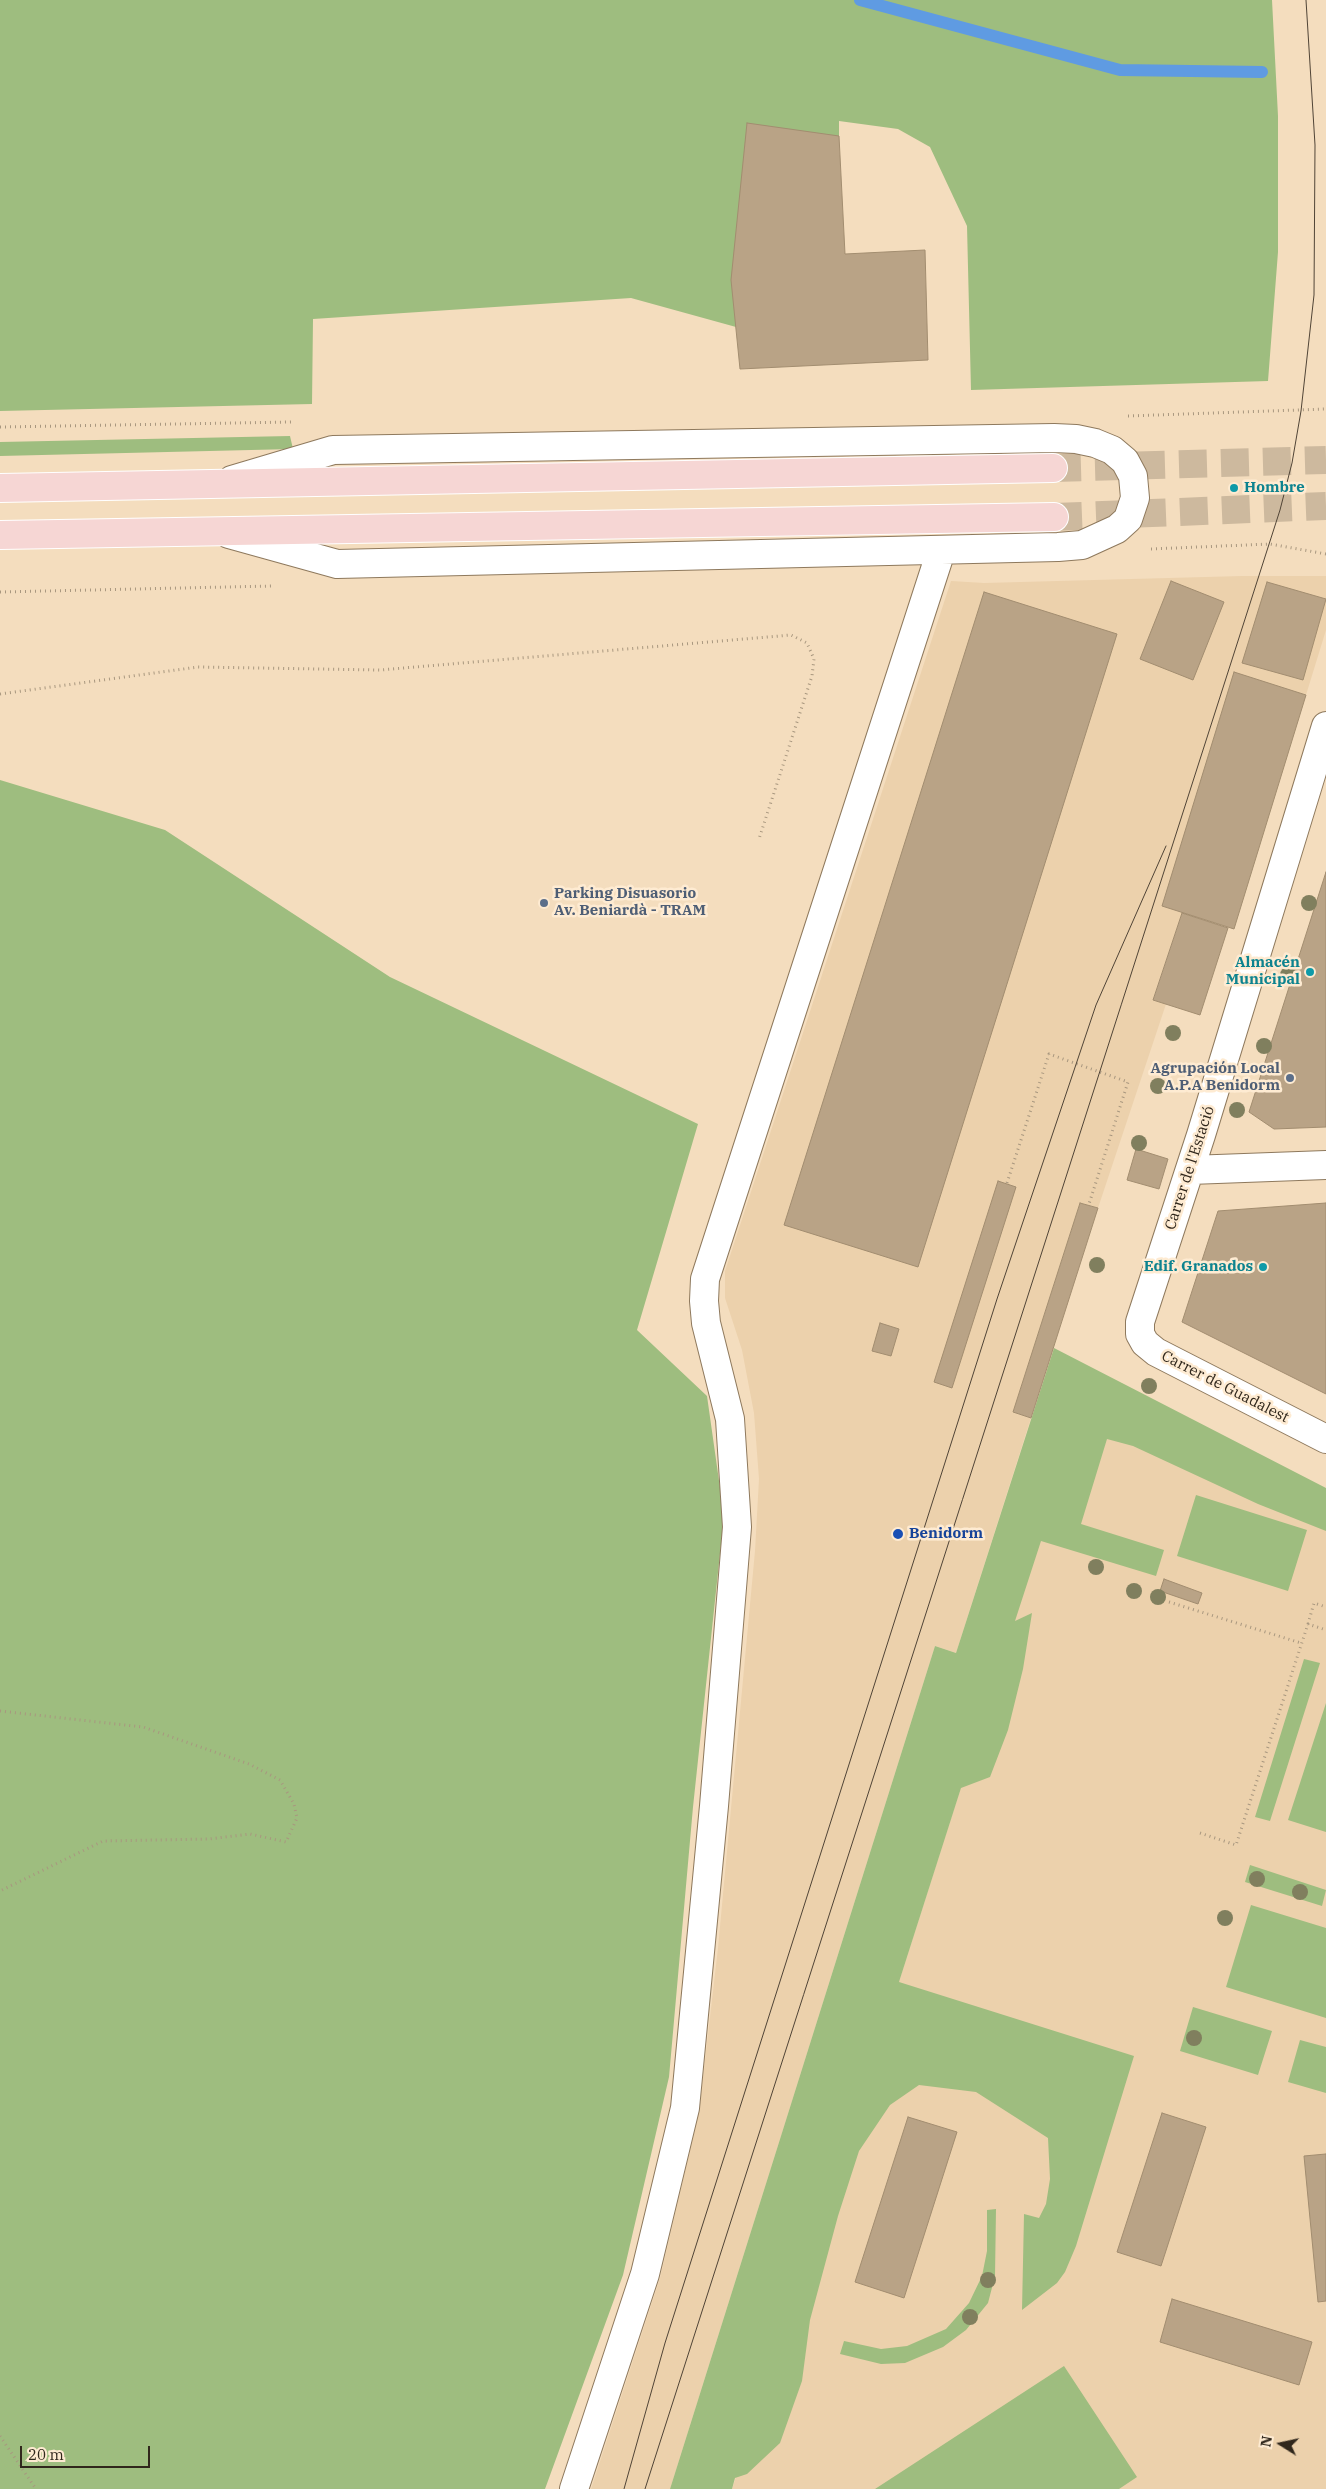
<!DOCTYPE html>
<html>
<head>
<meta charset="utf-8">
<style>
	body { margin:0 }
	#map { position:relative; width:1326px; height:2489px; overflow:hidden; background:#f4ddbe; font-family:"IBM Plex Serif",serif }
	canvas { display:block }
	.north { position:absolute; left:1256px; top:2419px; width:50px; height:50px; -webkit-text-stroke:4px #feebd2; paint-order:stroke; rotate:280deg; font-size:14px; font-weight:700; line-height:20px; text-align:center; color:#30271c }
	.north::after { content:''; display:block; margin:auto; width:18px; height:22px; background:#30271c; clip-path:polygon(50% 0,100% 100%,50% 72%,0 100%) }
	.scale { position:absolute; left:20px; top:2446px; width:130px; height:22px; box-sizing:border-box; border:2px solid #30271c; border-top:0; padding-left:6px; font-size:15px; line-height:18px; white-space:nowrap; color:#30271c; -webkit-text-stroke:4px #feebd2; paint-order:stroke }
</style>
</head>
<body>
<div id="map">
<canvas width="1326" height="2489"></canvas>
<div class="north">N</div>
<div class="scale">20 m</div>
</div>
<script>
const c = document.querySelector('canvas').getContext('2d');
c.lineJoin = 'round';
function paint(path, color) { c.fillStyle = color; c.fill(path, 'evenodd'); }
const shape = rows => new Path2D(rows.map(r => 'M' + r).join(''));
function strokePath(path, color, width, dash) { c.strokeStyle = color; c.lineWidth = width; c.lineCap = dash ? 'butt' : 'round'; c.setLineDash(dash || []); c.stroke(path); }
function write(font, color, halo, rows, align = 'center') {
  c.font = font + ' "IBM Plex Serif",serif'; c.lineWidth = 5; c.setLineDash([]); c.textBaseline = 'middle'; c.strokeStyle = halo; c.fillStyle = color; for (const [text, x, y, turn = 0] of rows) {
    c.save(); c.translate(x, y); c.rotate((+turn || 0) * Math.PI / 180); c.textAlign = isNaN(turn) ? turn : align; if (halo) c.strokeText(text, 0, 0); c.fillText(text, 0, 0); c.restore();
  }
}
paint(shape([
	[1242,576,1326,576,1326,630,1234,929,1182,913,1153,999,1166,1004,1098,1208,1080,1203,1013,1412,1031,1418,956,1653,935,1646,670,2489,591,2489,660,2278,699,2112,718,1948,755,1551,759,1479,754,1413,742,1350,725,1298,725,1271,951,581,984,583],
	[1082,1408,1326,1524,1326,2489,732,2489,858,2110]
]), '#ecd1ac');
paint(shape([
	[0,0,1272,0,1278,116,1278,252,1268,381,971,390,967,226,930,147,898,129,839,121,839,136,736,327,631,298,313,319,312,404,0,411],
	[290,436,293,449,0,456,0,442],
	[0,780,165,830,390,977,698,1124,637,1330,707,1396,724,1516,693,1807,669,2077,623,2275,545,2489,0,2489],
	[1054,1348,1326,1488,1326,1531,1258,1504,1133,1446,1107,1439,1081,1524,1164,1550,1156,1576,1041,1541,1015,1621,1032,1613,1023,1669,1008,1730,990,1777,961,1788,899,1982,1134,2056,1076,2246,1065,2272,1057,2283,1022,2310,1024,2214,1039,2218,1046,2204,1050,2179,1048,2138,976,2092,919,2085,890,2105,859,2151,838,2216,810,2320,802,2381,780,2443,747,2474,735,2478,732,2489,670,2489,935,1646,956,1653],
	[1196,1495,1307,1530,1288,1591,1177,1556],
	[1304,1659,1320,1663,1270,1821,1255,1817],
	[1326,1703,1326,1832,1288,1820],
	[1250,1865,1326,1890,1322,1906,1245,1882],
	[1251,1905,1326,1928,1326,2018,1226,1987],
	[1193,2007,1272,2031,1258,2075,1180,2051],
	[1300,2040,1326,2047,1326,2093,1288,2082],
	[996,2209,995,2276,988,2303,966,2330,943,2347,905,2363,881,2364,840,2354,844,2341,881,2349,907,2346,946,2329,969,2303,982,2276,987,2251,987,2210],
	[1064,2366,1137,2477,1119,2489,875,2489]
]), '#9ebd7f');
strokePath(shape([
	[860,0,1120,70,1262,72]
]), '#5f9be2', 12);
const building = shape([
	[747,123,839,136,845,254,925,250,928,360,740,369,731,280,747,123],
	[1171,581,1224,602,1193,680,1140,659,1171,581],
	[1267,582,1326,599,1303,680,1242,663,1267,582],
	[984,592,1117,634,918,1267,784,1225,984,592],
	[1234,672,1306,695,1234,929,1162,906,1234,672],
	[1326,872,1326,1127,1274,1129,1249,1112,1326,872],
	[1182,913,1228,928,1200,1015,1153,1000,1182,913],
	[1136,1149,1168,1159,1159,1189,1127,1180,1136,1149],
	[998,1181,1016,1187,952,1388,934,1382,998,1181],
	[1080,1203,1098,1208,1031,1418,1013,1412,1080,1203],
	[1326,1203,1326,1394,1182,1322,1218,1211,1326,1203],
	[880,1323,899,1329,891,1356,872,1351,880,1323],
	[1164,1579,1202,1593,1198,1604,1160,1591,1164,1579],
	[1162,2113,1206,2127,1161,2266,1117,2252,1162,2113],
	[908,2117,957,2132,904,2298,855,2282,908,2117],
	[1326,2154,1326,2301,1318,2302,1304,2156,1326,2154],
	[1172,2299,1312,2342,1299,2385,1160,2342,1172,2299]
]);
paint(building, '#b9a386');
strokePath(building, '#a28d70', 1);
strokePath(shape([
	[1053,468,1326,460],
	[1054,517,1326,506]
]), '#cdb99e', 28, [28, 14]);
const minor = shape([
	[229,534,337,564,1058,547,1082,545,1117,529,1128,519,1135,498,1133,476,1125,461,1112,450,1095,443,1076,439,1054,438,333,450,232,480],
	[1326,726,1201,1135,1140,1322,1140,1334,1145,1343,1156,1352,1326,1439],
	[1190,1170,1326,1165],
	[574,2489,645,2274,685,2108,714,1806,737,1527,730,1419,706,1323,704,1301,705,1279,941,551]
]);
const major = shape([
	[0,488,1053,468],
	[0,535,1054,517]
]);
strokePath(minor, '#8e795d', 30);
strokePath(major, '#fff', 30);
strokePath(shape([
	[1128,416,1326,409],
	[0,427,292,422],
	[1151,549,1270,544,1326,554],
	[0,592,272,586],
	[0,694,198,667,380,670,791,635,807,643,814,659,812,676,759,839],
	[1007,1183,1049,1054,1128,1082,1089,1204],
	[1169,1602,1301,1643],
	[1308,1624,1314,1603,1326,1607],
	[0,1711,143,1727,249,1764,280,1780,294,1804,297,1818,286,1842,250,1834,209,1839,103,1841,0,1891],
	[1200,1833,1236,1845,1308,1624,1326,1630],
	[0,2436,36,2489]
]), '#a8977f', 3, [1, 4]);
strokePath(minor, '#fff', 28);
strokePath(major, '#f6d6d4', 28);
strokePath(shape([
	[624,2489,665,2343,997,1299,1096,1005,1166,846],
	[645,2489,1280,510,1292,463,1301,411,1314,295,1315,145,1306,0]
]), '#504436', 1);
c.fillStyle = '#807f5e';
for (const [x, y] of [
	[1309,903],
	[1288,975],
	[1173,1033],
	[1264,1046],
	[1158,1086],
	[1237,1110],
	[1139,1143],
	[1097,1265],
	[1149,1386],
	[1096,1567],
	[1134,1591],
	[1158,1597],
	[1257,1879],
	[1300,1892],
	[1225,1918],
	[1194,2038],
	[988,2280],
	[970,2317]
]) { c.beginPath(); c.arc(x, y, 8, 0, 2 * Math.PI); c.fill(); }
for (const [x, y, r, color] of [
	[1234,488,5,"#0f9aa8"],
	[544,903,5,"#5c6f8a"],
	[1310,972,5,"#0f9aa8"],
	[1290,1078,5,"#5c6f8a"],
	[1263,1267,5,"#0f9aa8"],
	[898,1534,6,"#1a4fb4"]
]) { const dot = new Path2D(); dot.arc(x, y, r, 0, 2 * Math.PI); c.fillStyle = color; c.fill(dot); strokePath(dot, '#feebd2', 2); }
write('bold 15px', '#0d838f', '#feebd2', [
	["Hombre",1244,488,"left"],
	["Almacén",1300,963],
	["Municipal",1300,980],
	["Edif. Granados",1253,1267]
], 'right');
write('bold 15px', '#4e5e75', '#feebd2', [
	["Parking Disuasorio",554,894],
	["Av. Beniardà - TRAM",554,911],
	["Agrupación Local",1280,1069,"right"],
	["A.P.A Benidorm",1280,1086,"right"]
], 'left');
write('15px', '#30271c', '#feebd2', [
	["Carrer de l'Estació",1190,1168,-72],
	["Carrer de Guadalest",1225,1387,27]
]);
write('bold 15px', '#164399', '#feebd2', [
	["Benidorm",909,1534]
], 'left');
</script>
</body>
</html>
